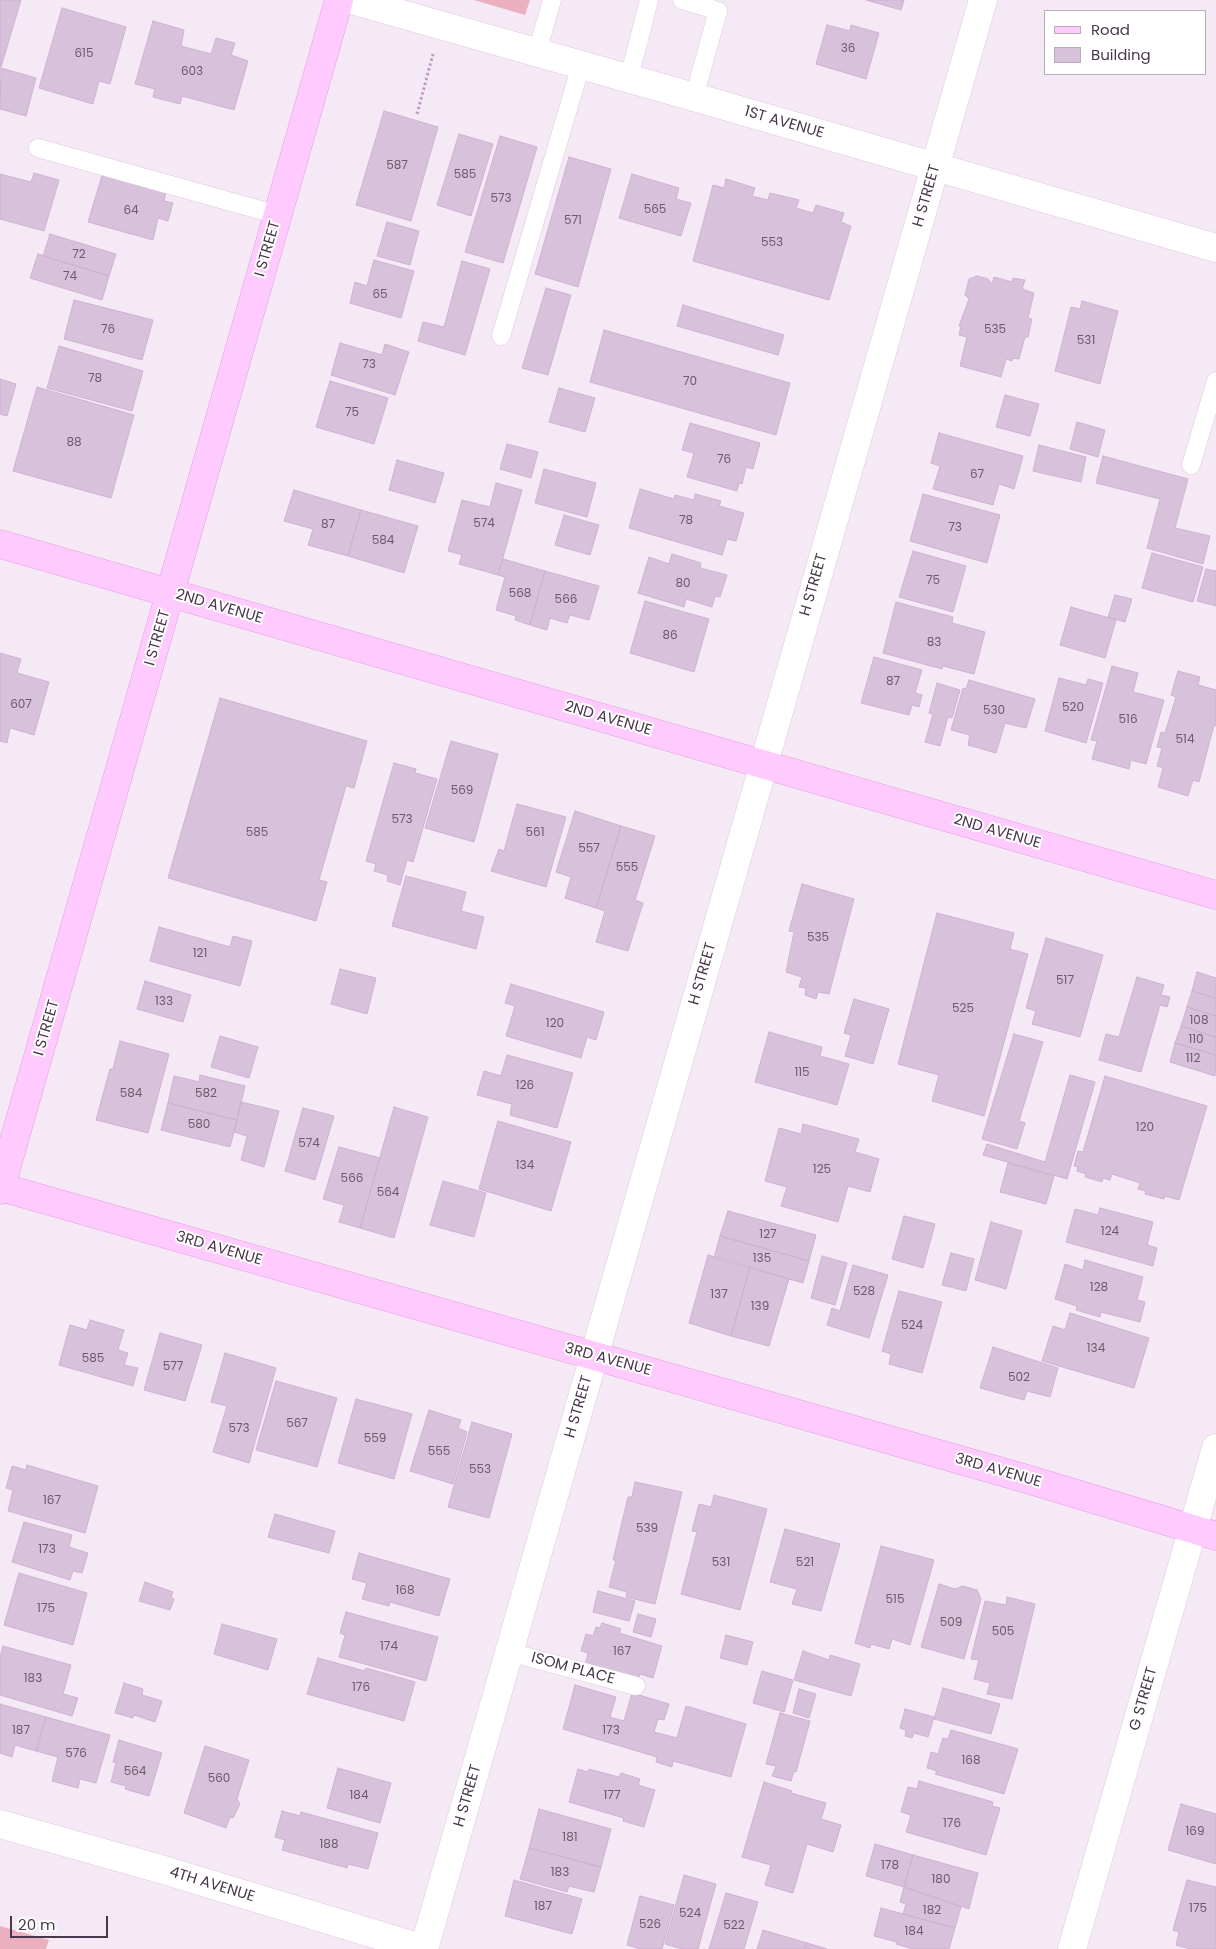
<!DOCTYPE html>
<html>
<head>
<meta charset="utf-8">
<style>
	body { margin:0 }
	#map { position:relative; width:1216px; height:1949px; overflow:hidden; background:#f5e9f6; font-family:Poppins,sans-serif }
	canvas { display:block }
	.legend { position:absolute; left:1044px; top:10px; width:162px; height:65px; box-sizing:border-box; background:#fff; border:1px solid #b6afb7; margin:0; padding:6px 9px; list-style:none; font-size:15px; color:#48374a }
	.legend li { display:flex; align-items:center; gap:10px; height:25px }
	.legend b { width:25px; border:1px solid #b6afb7 }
	.scale { position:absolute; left:10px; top:1916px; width:98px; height:22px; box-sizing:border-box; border:2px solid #48374a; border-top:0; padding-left:6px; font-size:15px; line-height:18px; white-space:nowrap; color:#48374a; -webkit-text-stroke:4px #fff; paint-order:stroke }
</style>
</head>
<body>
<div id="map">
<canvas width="1216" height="1949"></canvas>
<ul class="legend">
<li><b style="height:6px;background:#ffcafd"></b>Road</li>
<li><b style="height:14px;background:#d8c1db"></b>Building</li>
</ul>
<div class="scale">20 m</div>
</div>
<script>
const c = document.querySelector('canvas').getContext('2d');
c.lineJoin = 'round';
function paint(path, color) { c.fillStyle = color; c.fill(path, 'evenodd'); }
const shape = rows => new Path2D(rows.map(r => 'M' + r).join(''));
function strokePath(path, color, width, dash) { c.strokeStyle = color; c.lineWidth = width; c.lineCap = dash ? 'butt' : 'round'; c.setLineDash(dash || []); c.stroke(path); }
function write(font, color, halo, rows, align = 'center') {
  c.font = font + ' Poppins,sans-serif'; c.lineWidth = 4; c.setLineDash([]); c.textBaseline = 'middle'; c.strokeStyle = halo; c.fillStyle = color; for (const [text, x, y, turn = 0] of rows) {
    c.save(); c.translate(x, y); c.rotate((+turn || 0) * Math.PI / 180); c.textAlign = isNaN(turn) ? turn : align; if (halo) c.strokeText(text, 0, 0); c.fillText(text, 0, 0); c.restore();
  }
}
paint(shape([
	[474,0,530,0,525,15],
	[0,1926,49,1940,46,1949,0,1949]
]), '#ecafbf');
const building = shape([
	[0,0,21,0,1,67,0,67,0,0],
	[866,0,904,0,901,10,866,0],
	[62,8,126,27,110,84,99,81,93,104,39,88,62,8],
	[153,21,184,30,181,46,211,54,216,38,235,43,231,55,248,61,234,110,182,96,180,104,153,97,155,89,135,84,153,21],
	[827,25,850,31,851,25,879,33,866,79,816,64,827,25],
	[1,68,36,78,26,116,0,109,1,68],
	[384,111,438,127,411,221,356,205,384,111],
	[459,134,493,144,471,216,437,205,459,134],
	[500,136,537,147,503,263,465,252,500,136],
	[569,157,611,169,578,287,535,274,569,157],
	[104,169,167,187,164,201,173,203,168,221,158,218,153,240,88,222,104,169],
	[34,173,59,180,44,231,0,219,0,174,31,182,34,173],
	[632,174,679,188,676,199,691,203,681,236,619,218,632,174],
	[726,179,755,188,752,196,768,200,770,193,799,200,796,208,813,213,816,205,844,213,841,222,851,226,829,300,693,261,713,185,724,188,726,179],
	[387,222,419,231,410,265,377,256,387,222],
	[50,234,116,254,109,276,43,256,50,234],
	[38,254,109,276,102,300,30,278,38,254],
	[374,260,414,271,401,318,350,303,355,282,367,286,374,260],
	[462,261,490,269,465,355,418,341,423,322,444,327,462,261],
	[977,276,988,279,992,284,994,277,1012,282,1013,278,1025,280,1022,289,1034,293,1028,318,1032,319,1028,337,1025,337,1019,359,1013,358,1012,361,1006,359,1001,377,960,366,967,337,959,335,961,326,959,326,969,299,965,295,969,279,977,276],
	[546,288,571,295,548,375,522,368,546,288],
	[74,300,153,320,142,360,64,339,74,300],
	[1082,301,1118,311,1100,384,1055,371,1071,307,1080,309,1082,301],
	[683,305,784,335,778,355,677,326,683,305],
	[604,330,790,383,776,435,590,382,604,330],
	[340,343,382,355,385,344,409,352,395,395,331,375,340,343],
	[59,346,143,371,132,411,47,388,59,346],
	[0,379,16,384,7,416,0,414,0,379],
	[330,381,388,398,374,444,316,427,330,381],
	[37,387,134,415,111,498,13,471,37,387],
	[559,388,595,398,585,432,549,422,559,388],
	[1005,395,1039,404,1030,436,996,427,1005,395],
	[1077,422,1105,430,1098,457,1070,449,1077,422],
	[690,423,760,443,753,469,746,467,742,484,739,483,737,491,687,477,694,453,682,450,690,423],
	[939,433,1023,456,1014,489,999,484,993,505,933,489,940,466,931,463,939,433],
	[507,444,538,452,531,478,500,469,507,444],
	[1039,445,1086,457,1081,482,1033,471,1039,445],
	[1103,456,1188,479,1175,528,1210,536,1203,564,1147,548,1160,499,1096,483,1103,456],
	[397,460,444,473,435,503,389,490,397,460],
	[544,469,596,483,587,517,535,503,544,469],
	[496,483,522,490,498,575,459,564,462,555,448,551,462,500,490,507,496,483],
	[640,489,674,499,675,495,694,500,695,494,721,501,719,506,744,513,736,541,727,539,722,555,629,528,640,489],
	[294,490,361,510,348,556,308,545,313,529,284,521,294,490],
	[923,494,1000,515,987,563,910,541,923,494],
	[361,510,418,526,404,573,348,556,361,510],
	[564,515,599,525,590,555,555,545,564,515],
	[913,551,966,566,953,612,899,597,913,551],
	[1152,553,1203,567,1193,602,1142,588,1152,553],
	[672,554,701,563,700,568,727,575,720,597,715,596,712,607,686,599,684,607,638,593,649,557,669,564,672,554],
	[503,559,545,571,530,625,515,620,516,616,496,610,505,577,498,575,503,559],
	[1206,569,1216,571,1216,606,1197,601,1206,569],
	[545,571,599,586,589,620,570,615,567,623,550,618,547,630,530,625,545,571],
	[1115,595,1132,599,1125,622,1108,617,1115,595],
	[645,601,709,619,694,672,630,653,645,601],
	[896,602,953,617,952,623,985,632,974,674,943,666,942,669,883,653,896,602],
	[1071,607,1116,620,1105,658,1060,645,1071,607],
	[0,653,21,659,17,673,49,682,34,735,10,728,7,743,0,741,0,653],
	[874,657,922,670,915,693,922,695,919,707,912,705,909,715,861,703,874,657],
	[1112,666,1138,673,1133,692,1164,700,1146,764,1131,760,1129,769,1092,759,1097,741,1091,740,1112,666],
	[1178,671,1200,677,1198,685,1216,690,1216,726,1214,725,1199,782,1193,780,1188,796,1158,787,1163,768,1157,766,1162,748,1157,747,1161,732,1165,733,1176,697,1171,695,1178,671],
	[1059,678,1086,685,1088,679,1103,683,1086,743,1045,731,1059,678],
	[969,680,1035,699,1026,728,1005,723,996,753,968,745,970,735,951,730,963,688,966,689,969,680],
	[937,683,960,690,952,718,948,717,940,746,925,742,933,714,929,713,937,683],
	[220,698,367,741,354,788,346,786,319,880,327,882,316,921,168,878,220,698],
	[451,741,498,754,474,842,425,828,451,741],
	[394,763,416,769,415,773,437,779,413,862,407,860,400,885,387,881,388,875,374,871,376,864,366,861,394,763],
	[517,804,566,817,546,887,491,871,499,849,504,851,517,804],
	[575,811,621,826,596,908,565,898,571,877,556,872,575,811],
	[621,826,655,836,635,900,643,903,628,951,596,942,605,911,596,908,621,826],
	[406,876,466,892,461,911,484,917,476,949,392,926,406,876],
	[802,884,854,899,829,994,818,992,816,999,805,995,806,988,799,987,802,977,786,972,794,932,789,931,802,884],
	[937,913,1014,933,1010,949,1028,954,984,1116,932,1101,939,1075,898,1064,937,913],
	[159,927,230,947,233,936,252,941,240,986,150,961,159,927],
	[1046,938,1103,955,1080,1037,1032,1024,1036,1011,1026,1008,1046,938],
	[340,969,376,978,367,1014,331,1004,340,969],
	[1197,972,1216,978,1216,998,1192,991,1197,972],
	[1137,977,1164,985,1161,995,1170,997,1167,1007,1160,1005,1141,1072,1099,1060,1106,1034,1119,1037,1137,977],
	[145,981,191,995,183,1022,137,1009,145,981],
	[511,984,604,1012,596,1040,587,1037,581,1058,506,1036,515,1006,505,1003,511,984],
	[1192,991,1216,998,1216,1016,1187,1007,1192,991],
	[854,999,889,1009,873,1064,845,1056,851,1035,844,1033,854,999],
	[1187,1007,1216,1016,1216,1037,1181,1026,1187,1007],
	[1181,1026,1216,1037,1216,1055,1175,1043,1181,1026],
	[769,1032,822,1047,820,1056,849,1064,837,1105,755,1082,769,1032],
	[1014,1034,1043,1042,1019,1121,1025,1123,1017,1149,982,1139,1014,1034],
	[220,1036,258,1047,249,1078,211,1067,220,1036],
	[120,1041,169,1054,148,1133,96,1120,110,1069,113,1069,120,1041],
	[1175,1043,1216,1055,1215,1076,1170,1062,1175,1043],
	[507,1055,573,1073,557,1128,510,1115,512,1104,477,1095,484,1071,501,1076,507,1055],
	[200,1075,245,1086,237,1120,168,1103,174,1076,199,1082,200,1075],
	[1070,1075,1095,1082,1067,1179,983,1155,987,1144,1045,1162,1070,1075],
	[1105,1076,1207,1106,1179,1200,1165,1196,1164,1199,1145,1194,1146,1191,1138,1189,1140,1183,1112,1174,1110,1180,1103,1178,1102,1182,1085,1177,1086,1174,1077,1171,1078,1167,1074,1166,1078,1151,1083,1152,1105,1076],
	[241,1102,279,1111,264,1167,241,1160,247,1136,234,1132,241,1102],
	[168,1103,237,1120,230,1147,161,1130,168,1103],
	[394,1107,428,1117,394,1238,360,1228,394,1107],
	[303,1108,334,1116,315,1180,285,1171,303,1108],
	[498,1121,571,1142,551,1211,479,1189,498,1121],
	[803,1124,859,1139,855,1152,879,1159,870,1192,848,1186,838,1222,781,1206,787,1187,765,1181,779,1128,801,1134,803,1124],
	[339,1147,380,1158,360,1228,339,1222,344,1205,323,1199,339,1147],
	[1008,1163,1054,1176,1046,1204,1000,1192,1008,1163],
	[443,1181,486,1193,474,1237,430,1225,443,1181],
	[1100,1208,1153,1222,1147,1245,1157,1248,1153,1266,1066,1242,1075,1209,1098,1215,1100,1208],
	[728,1211,816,1235,809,1261,720,1236,728,1211],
	[904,1216,935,1224,923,1268,892,1259,904,1216],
	[991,1222,1022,1231,1006,1289,975,1280,991,1222],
	[720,1236,809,1261,803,1283,714,1258,720,1236],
	[951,1253,974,1259,966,1291,942,1285,951,1253],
	[708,1255,750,1267,731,1336,689,1323,708,1255],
	[822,1256,847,1263,835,1305,811,1298,822,1256],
	[1085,1260,1143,1277,1137,1300,1145,1302,1140,1322,1101,1312,1100,1317,1076,1310,1077,1306,1055,1299,1065,1264,1083,1270,1085,1260],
	[853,1265,888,1275,869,1338,827,1325,832,1308,840,1311,853,1265],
	[750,1267,789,1279,769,1346,731,1336,750,1267],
	[899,1291,942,1302,922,1373,889,1364,891,1354,882,1351,899,1291],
	[1070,1313,1149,1338,1134,1388,1042,1361,1053,1326,1065,1330,1070,1313],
	[90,1320,124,1330,118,1350,128,1353,124,1365,138,1368,133,1386,59,1365,70,1325,87,1330,90,1320],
	[160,1333,202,1345,185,1401,144,1390,160,1333],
	[993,1347,1058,1368,1050,1397,1027,1391,1024,1400,980,1388,993,1347],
	[225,1353,276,1368,249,1463,213,1452,227,1406,211,1402,225,1353],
	[276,1381,337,1398,317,1467,256,1450,276,1381],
	[356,1399,412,1414,394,1479,338,1463,356,1399],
	[429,1410,461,1420,458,1428,467,1432,453,1484,410,1471,429,1410],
	[472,1422,512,1434,489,1518,448,1507,472,1422],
	[27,1465,98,1486,85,1533,8,1511,13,1490,6,1488,12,1466,26,1470,27,1465],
	[635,1482,682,1492,655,1604,626,1597,627,1592,609,1587,616,1560,613,1560,628,1497,632,1497,635,1482],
	[714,1495,767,1509,740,1610,681,1594,697,1532,692,1531,699,1504,711,1507,714,1495],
	[275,1514,335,1531,329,1553,268,1537,275,1514],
	[24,1522,72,1535,69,1547,88,1553,82,1573,73,1571,70,1580,12,1562,24,1522],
	[785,1529,840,1544,821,1611,792,1604,797,1589,770,1582,785,1529],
	[881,1546,934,1560,910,1645,892,1639,889,1649,871,1644,870,1648,855,1643,881,1546],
	[359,1553,450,1579,439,1616,390,1602,389,1606,362,1599,367,1583,352,1579,359,1553],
	[19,1573,87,1593,73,1645,4,1625,19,1573],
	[145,1582,173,1592,171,1598,174,1599,170,1610,139,1601,145,1582],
	[939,1584,955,1589,963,1586,977,1590,981,1599,964,1659,921,1647,939,1584],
	[598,1591,635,1601,629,1621,593,1612,598,1591],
	[1007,1597,1035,1604,1012,1699,987,1694,990,1683,974,1679,979,1660,971,1659,985,1601,1006,1605,1007,1597],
	[346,1612,438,1637,426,1681,339,1657,345,1635,340,1633,346,1612],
	[638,1614,656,1619,651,1637,633,1632,638,1614],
	[602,1623,621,1629,619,1633,662,1646,653,1678,640,1674,638,1680,585,1665,588,1653,581,1651,586,1634,593,1636,596,1627,600,1628,602,1623],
	[222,1624,277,1639,268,1670,214,1654,222,1624],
	[726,1635,753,1642,747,1665,720,1658,726,1635],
	[3,1646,71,1665,63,1694,78,1698,72,1716,0,1695,0,1657,3,1646],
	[803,1651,829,1660,830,1655,860,1664,851,1696,794,1680,803,1651],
	[318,1658,365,1671,366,1668,415,1682,404,1721,307,1694,318,1658],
	[762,1671,793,1680,784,1712,753,1703,762,1671],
	[124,1683,143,1689,142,1695,162,1701,155,1722,134,1715,133,1718,115,1713,124,1683],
	[575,1685,616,1697,610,1717,624,1721,632,1693,669,1704,664,1720,658,1719,654,1732,677,1738,686,1706,746,1724,731,1777,673,1761,672,1767,656,1762,657,1757,563,1729,575,1685],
	[943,1688,1000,1704,991,1734,934,1719,943,1688],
	[799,1689,816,1694,809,1718,793,1713,799,1689],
	[0,1704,46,1717,36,1751,15,1745,12,1757,0,1753,0,1704],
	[905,1709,934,1717,928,1737,914,1733,912,1738,905,1736,906,1730,900,1728,905,1709],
	[780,1713,810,1721,796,1772,794,1771,791,1781,772,1776,776,1766,766,1764,780,1713],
	[46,1717,110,1735,96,1783,80,1779,78,1788,52,1781,58,1757,36,1751,46,1717],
	[951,1730,1018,1749,1004,1794,935,1774,937,1771,927,1768,931,1752,938,1754,943,1738,948,1739,951,1730],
	[119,1740,162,1753,149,1796,125,1789,126,1786,111,1782,116,1763,113,1762,119,1740],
	[205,1746,249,1760,237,1799,240,1804,233,1818,230,1817,226,1828,184,1813,205,1746],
	[338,1768,391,1783,380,1823,327,1808,338,1768],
	[578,1769,588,1772,589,1769,619,1777,621,1773,640,1779,638,1785,655,1790,644,1827,623,1821,624,1818,569,1802,578,1769],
	[919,1781,993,1802,992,1806,1000,1808,986,1855,906,1832,911,1815,901,1812,908,1787,917,1789,919,1781],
	[764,1782,792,1791,791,1793,826,1803,821,1819,841,1825,833,1852,807,1844,793,1893,765,1885,771,1865,742,1857,764,1782],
	[1181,1804,1216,1814,1216,1864,1168,1850,1181,1804],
	[539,1809,611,1829,601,1867,529,1848,539,1809],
	[282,1811,300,1816,301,1812,378,1833,368,1869,348,1864,347,1868,282,1850,285,1840,275,1837,282,1811],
	[875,1844,913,1855,904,1887,866,1876,875,1844],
	[529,1848,601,1867,594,1892,569,1886,567,1892,520,1879,529,1848],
	[913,1855,978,1873,969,1909,904,1887,913,1855],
	[684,1875,716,1884,698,1949,682,1949,665,1944,684,1875],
	[514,1880,582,1899,572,1934,505,1916,514,1880],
	[1187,1880,1216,1887,1216,1949,1190,1949,1176,1945,1179,1932,1173,1930,1187,1880],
	[904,1887,961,1907,955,1928,903,1914,906,1904,900,1902,904,1887],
	[726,1893,758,1902,744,1949,709,1949,726,1893],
	[640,1896,674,1905,662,1949,641,1949,627,1945,640,1896],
	[881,1908,955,1928,949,1949,913,1949,896,1944,897,1942,874,1936,881,1908],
	[763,1930,807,1943,805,1949,757,1949,763,1930],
	[807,1943,827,1949,805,1949,807,1943]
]);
paint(building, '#d8c1db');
strokePath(building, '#d0b0d4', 1);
const lane = shape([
	[682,0,718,11,694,97],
	[537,52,552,0],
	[629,78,649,0],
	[38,148,278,215],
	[501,336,581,65],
	[1191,465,1216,381],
	[509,1652,636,1686]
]);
const street = shape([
	[352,0,694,97,1216,248],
	[0,1824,157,1868,424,1949],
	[424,1949,983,0],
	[1072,1949,1216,1448]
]);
const secondary = shape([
	[0,544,1216,895],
	[0,1187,1027,1479,1216,1536],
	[0,1190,339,0]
]);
strokePath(lane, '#dfc8e0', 19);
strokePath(street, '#dfc8e0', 29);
strokePath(secondary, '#e59ee3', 29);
strokePath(shape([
	[417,114,433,54]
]), '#c29bc5', 3, [2.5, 2.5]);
strokePath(lane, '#fff', 18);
strokePath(street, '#fff', 28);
strokePath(secondary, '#ffcafd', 28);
write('12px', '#6c5a6e', null, [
	["36",848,49],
	["615",84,54],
	["603",192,72],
	["587",397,166],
	["585",465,175],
	["573",501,199],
	["565",655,210],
	["64",131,211],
	["571",573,221],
	["553",772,243],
	["72",79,255],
	["74",70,277],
	["65",380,295],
	["76",108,330],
	["535",995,330],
	["531",1086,341],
	["73",369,365],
	["78",95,379],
	["70",690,382],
	["75",352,413],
	["88",74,443],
	["76",724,460],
	["67",977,475],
	["78",686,521],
	["574",484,524],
	["87",328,525],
	["73",955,528],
	["584",383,541],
	["75",933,581],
	["80",683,584],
	["568",520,594],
	["566",566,600],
	["86",670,636],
	["83",934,643],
	["87",893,682],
	["607",21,705],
	["520",1073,708],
	["530",994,711],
	["516",1128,720],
	["514",1185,740],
	["569",462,791],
	["573",402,820],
	["585",257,833],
	["561",535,833],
	["557",589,849],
	["555",627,868],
	["535",818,938],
	["121",200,954],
	["517",1065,981],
	["133",164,1002],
	["525",963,1009],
	["108",1199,1021],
	["120",555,1024],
	["110",1196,1040],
	["112",1193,1059],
	["115",802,1073],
	["126",525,1086],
	["584",131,1094],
	["582",206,1094],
	["580",199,1125],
	["120",1145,1128],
	["574",309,1144],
	["134",525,1166],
	["125",822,1170],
	["566",352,1179],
	["564",388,1193],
	["124",1110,1232],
	["127",768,1235],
	["135",762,1259],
	["128",1099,1288],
	["528",864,1292],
	["137",719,1295],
	["139",760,1307],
	["524",912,1326],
	["134",1096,1349],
	["585",93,1359],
	["577",173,1367],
	["502",1019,1378],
	["567",297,1424],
	["573",239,1429],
	["559",375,1439],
	["555",439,1452],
	["553",480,1470],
	["167",52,1501],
	["539",647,1529],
	["173",47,1550],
	["531",721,1563],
	["521",805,1563],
	["168",405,1591],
	["515",895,1600],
	["175",46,1609],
	["509",951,1623],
	["505",1003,1632],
	["174",389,1647],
	["167",622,1652],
	["183",33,1679],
	["176",361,1688],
	["187",21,1731],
	["173",611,1731],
	["576",76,1754],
	["168",971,1761],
	["564",135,1772],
	["560",219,1779],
	["184",359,1796],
	["177",612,1796],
	["176",952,1824],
	["169",1195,1832],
	["181",570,1838],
	["188",329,1845],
	["178",890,1866],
	["183",560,1873],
	["180",941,1880],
	["187",543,1907],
	["175",1198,1909],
	["182",932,1911],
	["524",690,1914],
	["526",650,1925],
	["522",734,1926],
	["184",914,1932]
]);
write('15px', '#48374a', '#fff', [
	["1ST AVENUE",784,123,16],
	["H STREET",927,196,-74],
	["I STREET",268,249,-74],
	["H STREET",814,585,-74],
	["2ND AVENUE",219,607,16],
	["I STREET",158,638,-74],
	["2ND AVENUE",608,719,16],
	["2ND AVENUE",997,832,16],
	["H STREET",703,974,-74],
	["I STREET",47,1028,-74],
	["3RD AVENUE",219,1249,16],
	["3RD AVENUE",608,1360,15],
	["H STREET",579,1407,-74],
	["3RD AVENUE",998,1471,16],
	["ISOM PLACE",573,1669,15],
	["G STREET",1144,1699,-74],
	["H STREET",468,1796,-74],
	["4TH AVENUE",212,1885,17]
]);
</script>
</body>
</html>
